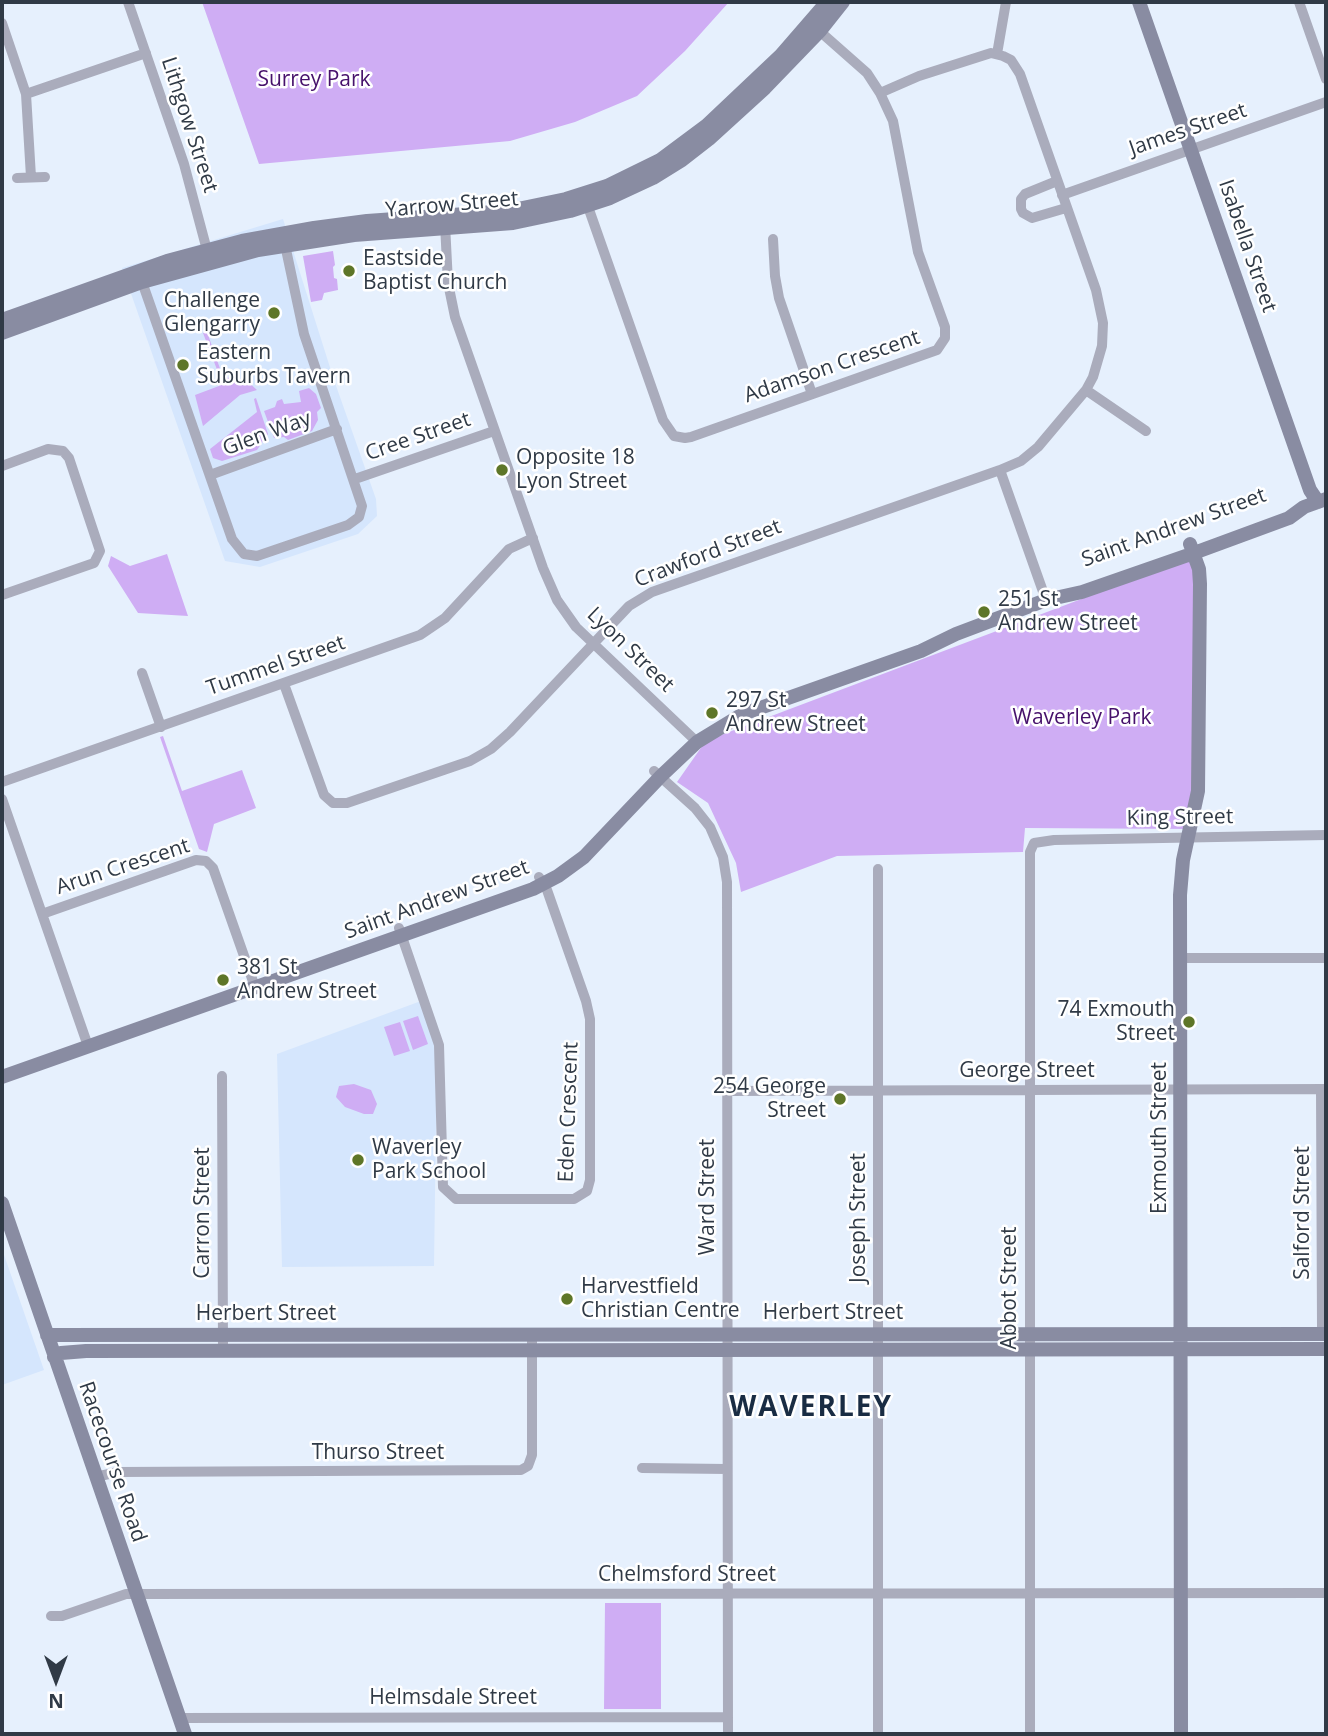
<!DOCTYPE html>
<html>
<head>
<meta charset="utf-8">
<style>
	body { margin:0 }
	#map { position:relative; width:1328px; height:1736px; overflow:hidden; background:#e6f0fd; font-family:"Open Sans",sans-serif }
	canvas { display:block }
	.frame { position:absolute; inset:0; border:4px solid #303a46; pointer-events:none }
	.north { position:absolute; left:21px; top:1645px; width:70px; height:70px; -webkit-text-stroke:5px #fff; paint-order:stroke; rotate:180deg; font-size:19px; font-weight:700; line-height:28px; text-align:center; color:#303a46 }
	.north::after { content:''; display:block; margin:auto; width:24px; height:32px; background:#303a46; clip-path:polygon(50% 0,100% 100%,50% 72%,0 100%) }
</style>
</head>
<body>
<div id="map">
<canvas width="1328" height="1736"></canvas>
<div class="frame"></div>
<div class="north">N</div>
</div>
<script>
const c = document.querySelector('canvas').getContext('2d');
c.lineJoin = 'round';
function paint(path, color) { c.fillStyle = color; c.fill(path, 'evenodd'); }
const shape = rows => new Path2D(rows.map(r => 'M' + r).join(''));
function strokePath(path, color, width, dash) { c.strokeStyle = color; c.lineWidth = width; c.lineCap = dash ? 'butt' : 'round'; c.setLineDash(dash || []); c.stroke(path); }
function write(font, color, halo, rows, align = 'center') {
  c.font = font + ' "Open Sans",sans-serif'; c.lineWidth = 5; c.setLineDash([]); c.textBaseline = 'middle'; c.strokeStyle = halo; c.fillStyle = color; for (const [text, x, y, turn = 0] of rows) {
    c.save(); c.translate(x, y); c.rotate((+turn || 0) * Math.PI / 180); c.textAlign = isNaN(turn) ? turn : align; if (halo) c.strokeText(text, 0, 0); c.fillText(text, 0, 0); c.restore();
  }
}
paint(shape([
	[283,219,334,380,376,499,377,516,358,534,260,567,225,561,122,268],
	[421,1001,437,1048,434,1266,282,1267,277,1054],
	[2,1249,44,1370,2,1385]
]), '#d5e6fd');
paint(shape([
	[202,2,729,2,685,51,637,96,575,122,510,141,259,164],
	[333,251,335,265,333,267,334,278,337,279,338,290,324,293,322,300,311,302,303,256],
	[207,332,223,377,246,380,257,390,240,395,203,426,195,395,219,386,221,380,203,333],
	[309,388,316,394,321,408,317,412,318,420,312,431,288,440,284,437,274,438,264,411,275,407,277,401,282,399,284,404,301,402,299,391],
	[256,398,268,434,257,450,222,461,213,458,210,449,257,412,254,399],
	[167,554,188,616,138,613,108,566,111,556,130,566],
	[1198,555,1193,829,1025,828,1023,852,837,856,741,892,736,863,708,803,677,782,705,742,721,735],
	[163,736,182,791,242,770,256,808,214,824,207,852,199,849,160,737],
	[418,1016,428,1044,413,1050,403,1021],
	[400,1022,410,1051,394,1056,384,1027],
	[354,1084,371,1090,377,1104,373,1114,364,1114,345,1107,336,1097,339,1086],
	[605,1603,661,1603,661,1709,604,1709]
]), '#cfadf4');
strokePath(shape([
	[128,2,184,164,208,254],
	[1299,2,1326,79],
	[2,23,26,94,31,177],
	[997,54,1006,2],
	[26,94,146,53],
	[17,178,45,177],
	[1057,181,1025,194,1021,199,1021,209,1023,213,1032,218,1066,208],
	[1062,195,1326,102],
	[586,201,663,420,674,436,685,438,691,437,937,350,945,338,945,327,918,252,893,121,880,93,867,73,816,28],
	[445,224,448,283,455,317,543,568,557,600,576,627,697,742],
	[773,239,775,276,779,298,812,394],
	[140,276,232,539,244,554,257,556,348,525,359,517,362,506,304,334,284,240],
	[1086,390,1146,431],
	[2,466,48,449,63,451,69,458,100,551,94,563,2,595],
	[1000,470,1046,600],
	[210,475,337,429],
	[355,479,494,431],
	[142,673,161,727],
	[284,684,324,795,333,803,347,803,470,761,491,749,510,732,629,606,652,592,1000,470,1021,461,1038,447,1086,390,1093,377,1102,346,1103,323,1096,290,1020,74,1011,60,1003,56,991,53,919,76,880,93],
	[654,771,695,808,710,827,723,857,727,882,728,1734],
	[2,782,420,635,445,618,509,549,533,538],
	[2,799,88,1046],
	[878,869,878,1734],
	[42,914,196,860,206,861,213,868,255,987],
	[399,928,439,1045,443,1187,456,1199,574,1199,587,1191,590,1180,590,1019,586,1001,547,890,539,877],
	[1180,958,1326,958],
	[222,1076,223,1351],
	[1321,1089,1322,1327,1326,1335],
	[727,1091,1326,1089],
	[642,1468,727,1469],
	[95,1477,118,1472,521,1470,528,1466,532,1455,532,1335],
	[51,1616,62,1616,126,1594,1326,1593],
	[179,1718,728,1717],
	[1030,1734,1030,852,1034,843,1054,840,1326,835]
]), '#aaacbc', 10);
strokePath(shape([
	[1139,2,1310,490,1318,502],
	[2,320,167,261,242,241,314,228,367,221,508,211,566,199,607,186,660,160,707,125,781,55,827,2],
	[2,333,142,282,258,250,354,235,513,223,570,211,610,198,653,178,682,160,709,139,765,88,820,31,843,2],
	[2,1077,533,889,558,876,584,857,661,776,697,742,743,714,921,651,956,634,1046,600,1082,592,1194,553,1289,518,1304,507,1326,499],
	[2,1203,185,1734],
	[47,1335,1326,1334],
	[54,1357,61,1353,86,1351,1326,1349],
	[1181,1734,1180,895,1183,860,1198,791,1200,584,1199,569,1190,544]
]), '#898ca2', 14);
for (const [x, y, r, color] of [
	[349,271,7,"#5e7628"],
	[274,313,7,"#5e7628"],
	[183,365,7,"#5e7628"],
	[502,470,7,"#5e7628"],
	[984,612,7,"#5e7628"],
	[712,713,7,"#5e7628"],
	[223,980,7,"#5e7628"],
	[1189,1022,7,"#5e7628"],
	[840,1099,7,"#5e7628"],
	[358,1160,7,"#5e7628"],
	[567,1299,7,"#5e7628"]
]) { const dot = new Path2D(); dot.arc(x, y, r, 0, 2 * Math.PI); c.fillStyle = color; c.fill(dot); strokePath(dot, '#fff', 2.5); }
write('21px', '#46116b', '#fff', [
	["Surrey Park",314,80],
	["Waverley Park",1082,718]
]);
write('21px', '#303a46', '#fff', [
	["Lithgow Street",189,125,72],
	["James Street",1188,130,-19],
	["Yarrow Street",452,205,-5],
	["Isabella Street",1247,246,71],
	["Adamson Crescent",832,367,-19],
	["Glen Way",267,434,-20],
	["Cree Street",418,437,-19],
	["Saint Andrew Street",1174,528,-20],
	["Crawford Street",708,554,-21],
	["Lyon Street",630,650,44],
	["Tummel Street",276,666,-19],
	["King Street",1180,818,-1],
	["Arun Crescent",123,867,-18],
	["Saint Andrew Street",437,900,-20],
	["George Street",1027,1071],
	["Eden Crescent",569,1112,-88],
	["Exmouth Street",1160,1138,-90],
	["Ward Street",708,1197,-90],
	["Carron Street",203,1213,-90],
	["Salford Street",1303,1213,-90],
	["Joseph Street",859,1218,-90],
	["Abbot Street",1010,1288,-90],
	["Herbert Street",833,1313],
	["Herbert Street",266,1314],
	["Thurso Street",378,1453],
	["Racecourse Road",112,1462,71],
	["Chelmsford Street",687,1575],
	["Helmsdale Street",453,1698]
]);
write('21px', '#303a46', '#fff', [
	["Eastside",363,259],
	["Baptist Church",363,283],
	["Challenge",260,301,"right"],
	["Glengarry",260,325,"right"],
	["Eastern",197,353],
	["Suburbs Tavern",197,377],
	["Opposite 18",516,458],
	["Lyon Street",516,482],
	["251 St",998,600],
	["Andrew Street",998,624],
	["297 St",726,701],
	["Andrew Street",726,725],
	["381 St",237,968],
	["Andrew Street",237,992],
	["74 Exmouth",1175,1010,"right"],
	["Street",1175,1034,"right"],
	["254 George",826,1087,"right"],
	["Street",826,1111,"right"],
	["Waverley",372,1148],
	["Park School",372,1172],
	["Harvestfield",581,1287],
	["Christian Centre",581,1311]
], 'left');
c.letterSpacing = '2px';
write('bold 28px', '#192c43', '#fff', [
	["WAVERLEY",811,1408]
]);
c.letterSpacing = '0px';
</script>
</body>
</html>
